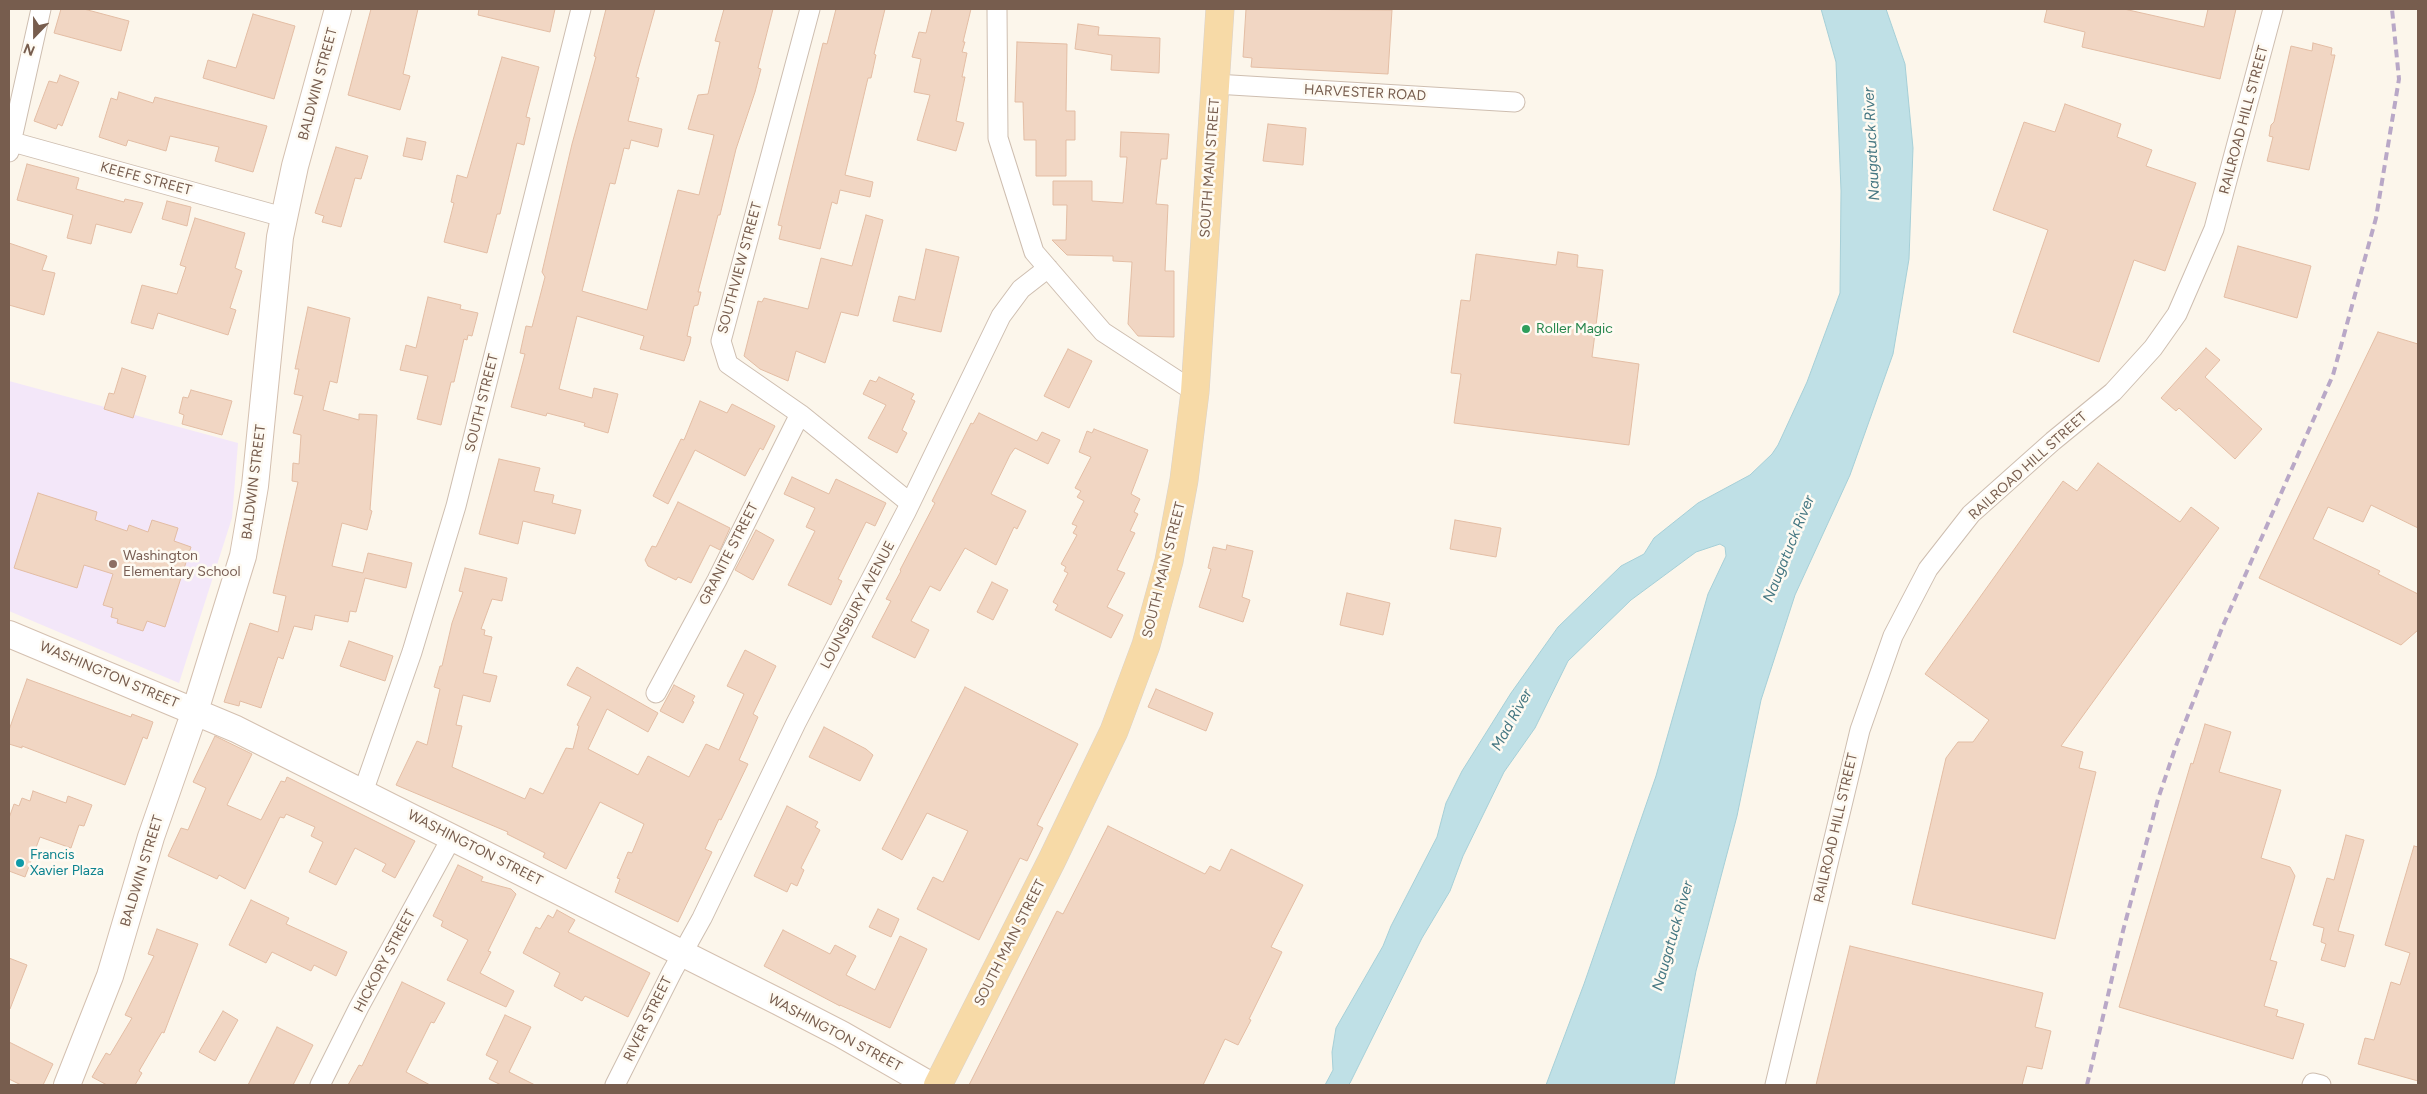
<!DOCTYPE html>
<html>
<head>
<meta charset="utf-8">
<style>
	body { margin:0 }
	#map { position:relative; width:2427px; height:1094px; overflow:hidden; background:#fcf6eb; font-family:Figtree,sans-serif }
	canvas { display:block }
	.frame { position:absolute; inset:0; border:10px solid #775d4e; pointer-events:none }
	.north { position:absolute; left:10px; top:10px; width:50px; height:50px; -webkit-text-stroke:4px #fefaf2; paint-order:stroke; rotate:202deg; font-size:14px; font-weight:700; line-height:20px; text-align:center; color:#775d4e }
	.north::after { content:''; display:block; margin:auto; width:18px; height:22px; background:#775d4e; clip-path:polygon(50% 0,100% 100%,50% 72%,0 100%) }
</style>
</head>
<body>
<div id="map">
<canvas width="2427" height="1094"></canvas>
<div class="frame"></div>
<div class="north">N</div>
</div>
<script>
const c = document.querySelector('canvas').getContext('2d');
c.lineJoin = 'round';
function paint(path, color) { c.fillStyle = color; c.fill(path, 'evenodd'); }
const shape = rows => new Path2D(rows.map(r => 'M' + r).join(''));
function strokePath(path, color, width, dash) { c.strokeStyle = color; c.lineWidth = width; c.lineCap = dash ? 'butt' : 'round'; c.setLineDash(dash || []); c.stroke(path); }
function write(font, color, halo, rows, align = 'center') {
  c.font = font + ' Figtree,sans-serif'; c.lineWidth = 5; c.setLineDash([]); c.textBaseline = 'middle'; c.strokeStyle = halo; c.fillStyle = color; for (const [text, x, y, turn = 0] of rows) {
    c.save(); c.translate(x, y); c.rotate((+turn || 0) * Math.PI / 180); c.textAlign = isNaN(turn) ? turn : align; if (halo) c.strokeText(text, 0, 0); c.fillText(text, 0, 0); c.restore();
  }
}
paint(shape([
	[9,381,238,443,232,518,179,683,9,611]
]), '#f3e7f9');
const water = shape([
	[1821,9,1886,9,1905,64,1913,148,1909,259,1893,354,1850,475,1795,595,1761,700,1737,816,1696,971,1674,1085,1546,1085,1584,984,1656,776,1708,594,1726,556,1725,547,1720,544,1696,552,1631,600,1568,661,1535,728,1504,772,1463,856,1450,891,1422,938,1350,1083,1348,1085,1325,1085,1333,1070,1332,1052,1336,1028,1383,946,1391,926,1437,837,1446,803,1462,771,1511,693,1558,627,1621,566,1644,554,1654,538,1698,503,1750,475,1772,454,1778,445,1807,382,1840,293,1841,191,1836,62,1821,9]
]);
paint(water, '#bfe0e6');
strokePath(water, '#a6cfd7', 1);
const building = shape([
	[61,9,84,9,129,21,121,51,54,33,61,9],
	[371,9,418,9,403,74,410,76,400,110,348,95,371,9],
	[479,9,555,9,550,32,478,15,479,9],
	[606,9,655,9,636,77,639,78,628,121,662,129,658,147,631,140,629,149,624,148,615,184,610,183,582,291,647,310,678,190,699,195,714,135,688,129,698,95,708,94,720,42,715,41,724,9,773,9,758,68,761,69,755,92,736,149,720,215,718,215,698,292,701,292,698,305,694,306,687,336,691,337,690,343,684,361,640,349,644,336,577,316,559,389,592,398,594,388,618,394,608,433,584,426,585,423,547,413,546,416,511,407,525,354,520,353,526,326,532,327,545,277,542,272,572,144,596,57,594,56,606,9],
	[836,9,885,9,874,54,876,55,871,78,868,78,845,175,873,182,870,197,840,190,837,204,832,202,820,249,779,239,782,226,778,225,823,43,827,44,836,9],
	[932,9,971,9,963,42,965,42,962,52,967,53,962,77,965,77,956,121,964,123,956,151,917,140,930,95,914,92,921,59,912,57,919,32,926,33,932,9],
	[1246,9,1392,10,1388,74,1251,67,1252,58,1243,57,1246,9],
	[2047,9,2124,9,2204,27,2208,9,2236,9,2220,79,2082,47,2085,32,2044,22,2047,9],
	[253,14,295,26,274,99,203,78,208,60,236,68,253,14],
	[1078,24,1099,27,1098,35,1160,38,1159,73,1111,70,1112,55,1075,49,1078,24],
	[1017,42,1067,44,1066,111,1075,111,1075,140,1066,140,1066,176,1036,176,1036,140,1024,140,1023,102,1015,102,1017,42],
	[2313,43,2332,48,2331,55,2335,55,2309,170,2267,161,2273,137,2269,136,2271,125,2274,122,2291,46,2312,51,2313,43],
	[502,57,539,67,526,117,530,118,524,145,517,143,500,214,497,214,487,253,444,242,454,203,451,202,457,175,467,178,502,57],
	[60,75,79,82,62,126,58,124,56,129,34,121,49,81,57,83,60,75],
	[119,92,153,103,155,97,267,126,253,172,215,161,219,147,170,136,166,151,128,140,126,146,99,137,111,98,117,100,119,92],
	[2065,104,2121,124,2117,137,2152,150,2146,166,2196,183,2165,271,2134,260,2099,362,2013,332,2048,230,1993,210,2024,122,2055,132,2065,104],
	[1268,124,1306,128,1303,165,1263,161,1268,124],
	[1121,132,1169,134,1167,159,1161,159,1156,204,1168,205,1165,271,1174,271,1174,337,1138,336,1128,324,1132,262,1113,261,1113,256,1067,255,1052,240,1066,240,1067,205,1053,205,1053,181,1092,181,1092,201,1123,203,1127,157,1120,157,1121,132],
	[407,138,426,142,422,160,403,156,407,138],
	[336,147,368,156,361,179,355,178,341,227,322,222,324,216,315,213,336,147],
	[27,164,79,178,76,189,124,202,125,199,143,203,131,233,96,224,91,244,67,238,73,215,17,200,27,164],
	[167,201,191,207,187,226,162,219,167,201],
	[866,215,883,220,858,316,841,312,825,363,796,351,788,381,760,369,744,356,758,301,762,302,764,298,808,309,821,258,852,266,866,215],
	[195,218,245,233,235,268,242,271,230,308,236,310,228,335,158,313,153,329,131,323,142,285,177,294,186,267,180,265,195,218],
	[9,243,47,256,42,270,55,273,44,315,9,305,9,243],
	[2238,246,2311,266,2297,318,2224,297,2238,246],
	[926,249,959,257,941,332,893,321,899,296,915,300,926,249],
	[1558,252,1578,255,1577,267,1603,270,1592,357,1639,364,1629,445,1454,423,1461,374,1451,373,1461,300,1470,301,1476,254,1556,265,1558,252],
	[428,297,461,305,460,309,478,313,472,336,468,335,467,340,464,339,454,382,451,382,441,425,417,419,428,376,400,370,406,345,416,348,428,297],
	[308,307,350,318,337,383,330,381,323,410,359,420,359,414,377,415,370,510,372,511,367,530,342,523,332,566,363,573,368,553,412,563,406,588,365,578,356,612,350,611,348,622,315,615,312,630,294,626,283,659,278,657,261,708,240,701,239,706,224,702,250,623,278,632,286,596,273,593,298,482,292,481,293,463,299,464,301,435,293,433,303,396,294,394,299,369,295,369,308,307],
	[2378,332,2418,344,2418,528,2371,505,2363,522,2328,507,2313,539,2380,571,2378,574,2418,594,2418,630,2401,645,2259,578,2378,332],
	[2206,348,2220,360,2205,377,2262,429,2235,459,2179,408,2176,411,2161,398,2206,348],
	[1068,349,1092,361,1069,408,1044,396,1068,349],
	[122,368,146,376,133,418,104,409,109,393,114,394,122,368],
	[879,377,914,394,911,399,915,401,902,430,907,433,897,453,868,438,886,405,863,394,870,380,876,382,879,377],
	[191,390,232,401,222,435,182,424,184,415,179,413,183,397,188,398,191,390],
	[700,401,727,413,732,404,775,426,763,450,760,448,745,476,695,450,668,504,653,496,681,439,684,440,700,401],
	[979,413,1037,441,1042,432,1060,440,1048,464,1015,448,1010,455,991,494,1026,511,1017,529,1014,527,996,565,965,548,940,591,930,586,911,621,929,630,915,658,872,637,891,601,886,599,901,571,900,570,935,503,932,501,971,423,973,424,979,413],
	[1094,429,1148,450,1131,494,1140,499,1134,512,1138,514,1130,531,1135,533,1117,570,1125,573,1107,607,1123,615,1111,638,1055,610,1058,605,1053,602,1068,573,1064,571,1066,567,1061,564,1077,535,1073,533,1077,526,1072,524,1084,501,1077,497,1081,491,1075,488,1091,457,1079,452,1087,431,1092,433,1094,429],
	[499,459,540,468,534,491,554,495,552,503,581,510,575,534,523,521,518,544,479,534,499,459],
	[2098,463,2180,522,2191,507,2219,528,2061,746,2083,752,2079,768,2096,772,2055,939,1912,904,1946,758,1958,742,1973,742,1989,720,1925,674,2063,481,2077,491,2098,463],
	[792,477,829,494,836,479,886,503,875,526,866,522,838,579,842,581,831,605,788,585,815,531,806,527,815,508,784,494,792,477],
	[38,493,97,512,95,520,127,531,129,525,148,532,152,520,178,528,174,541,191,547,165,627,147,621,143,631,117,623,118,619,111,617,113,608,103,605,113,574,84,565,77,588,14,568,38,493],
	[678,502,730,528,720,550,710,545,691,583,678,577,676,580,648,566,645,560,652,546,656,547,678,502],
	[1455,520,1501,528,1496,557,1450,549,1455,520],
	[756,530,774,540,753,580,735,570,756,530],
	[1227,545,1253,551,1242,597,1250,600,1243,622,1199,607,1211,569,1208,568,1213,547,1226,550,1227,545],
	[465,568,507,578,502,601,492,599,481,629,485,630,484,635,492,637,483,673,497,676,490,702,463,695,456,725,462,726,452,767,525,799,530,788,543,794,566,748,573,749,579,726,577,725,591,697,567,685,577,667,658,713,648,732,607,709,588,749,638,775,648,756,689,777,706,744,719,750,744,694,727,686,745,650,776,666,753,714,758,717,739,760,748,764,721,820,719,819,705,849,712,852,678,922,615,892,620,879,617,878,628,852,632,853,644,824,600,802,566,869,543,857,545,853,507,834,508,832,396,785,417,741,427,745,440,689,434,687,440,666,442,666,452,623,463,592,459,591,465,568],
	[992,582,1008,590,993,620,977,612,992,582],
	[1347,593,1390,603,1383,635,1340,625,1347,593],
	[349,641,393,656,385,681,340,666,349,641],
	[27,679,131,717,132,714,153,722,147,739,143,737,125,785,22,746,22,748,9,744,9,730,27,679],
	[674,685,695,696,692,701,694,702,683,723,660,711,674,685],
	[965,687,1078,744,1037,825,1043,828,1027,861,1020,858,979,940,917,909,933,877,943,882,968,831,927,813,902,860,882,849,965,687],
	[1156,689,1213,713,1206,731,1148,707,1156,689],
	[2205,724,2231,732,2219,772,2281,790,2261,858,2290,867,2295,876,2270,960,2277,962,2264,1006,2278,1010,2276,1016,2304,1024,2293,1059,2119,1007,2191,763,2193,764,2205,724],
	[824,727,866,749,873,755,860,781,809,757,824,727],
	[215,736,252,754,227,805,261,820,281,781,285,782,287,777,415,841,395,878,382,871,386,864,355,848,336,885,309,872,323,842,311,836,315,827,286,814,284,818,280,817,245,889,219,875,217,879,168,856,181,828,188,830,206,788,193,782,215,736],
	[33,791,66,803,68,796,92,805,84,826,79,825,71,848,40,837,25,877,9,871,9,818,14,804,19,806,22,798,30,801,33,791],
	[787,806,818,822,815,827,820,830,801,868,804,870,797,886,791,883,787,892,754,876,787,806],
	[1108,826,1205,874,1210,866,1220,871,1231,849,1303,885,1271,947,1282,952,1249,1019,1251,1020,1238,1045,1225,1039,1203,1085,969,1085,1057,911,1063,914,1108,826],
	[2346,835,2364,840,2338,931,2354,935,2345,967,2321,960,2326,944,2321,942,2324,928,2313,925,2327,878,2334,880,2346,835],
	[2414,846,2418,847,2418,1081,2358,1064,2365,1038,2374,1040,2391,982,2400,985,2410,953,2385,945,2414,846],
	[458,865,483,877,481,881,511,889,516,894,488,951,491,952,480,973,514,991,506,1007,447,980,468,940,441,926,443,921,433,916,458,865],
	[251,900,289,918,286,924,347,952,336,976,314,965,311,971,272,952,266,963,229,945,251,900],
	[878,909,899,919,891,937,869,927,878,909],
	[557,910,575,920,568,932,650,973,628,1017,585,996,582,1001,554,986,560,973,523,953,536,927,540,929,548,915,553,918,557,910],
	[157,929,198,944,164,1033,162,1032,139,1071,142,1073,135,1085,107,1085,92,1077,106,1053,110,1055,132,1018,125,1015,154,956,148,954,157,929],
	[783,930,830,954,835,945,856,956,846,975,875,990,900,936,927,949,890,1028,840,1005,840,1006,764,966,783,930],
	[1850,946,2043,993,2035,1027,2051,1031,2042,1069,2027,1066,2022,1085,1816,1085,1850,946],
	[9,958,27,965,10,1009,9,1009,9,958],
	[402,982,445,1003,434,1023,431,1022,406,1072,430,1085,348,1085,359,1065,362,1066,402,982],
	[223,1011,238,1020,215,1061,199,1052,223,1011],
	[505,1015,531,1027,509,1072,535,1085,501,1085,489,1079,498,1061,486,1055,505,1015],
	[277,1027,313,1045,293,1085,248,1085,277,1027],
	[9,1042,53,1064,43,1085,21,1085,9,1079,9,1042]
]);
paint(building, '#f1d6c3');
strokePath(building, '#e3bda4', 1);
const minor = shape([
	[810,9,721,341,728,364,800,414,910,503],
	[997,9,998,138,1034,252,1103,332,1195,392],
	[1215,84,1515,102],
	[9,141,283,217],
	[9,152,41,9],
	[656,693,717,580,800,414],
	[363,792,412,652,456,506,581,9],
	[320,1085,359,1007,452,837],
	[615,1085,672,972,702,918,796,723,906,512,1001,316,1021,289,1048,268],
	[1775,1085,1860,730,1893,636,1928,569,1971,514,2053,441,2113,392,2153,348,2177,314,2214,229,2273,9],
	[2312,1085,2313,1083,2321,1085]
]);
const secondary = shape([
	[9,634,236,729,779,1002,841,1034,930,1085],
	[67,1085,110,976,151,837,195,711,243,556,255,486,280,237,295,166,338,9]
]);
const primary = shape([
	[938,1085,1052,860,1114,731,1146,645,1169,561,1184,480,1195,392,1220,9]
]);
strokePath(minor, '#cebeb0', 21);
strokePath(secondary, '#d4c0b0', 28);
strokePath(primary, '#d9d2cd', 29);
strokePath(minor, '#fff', 19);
strokePath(secondary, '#fff', 26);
strokePath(primary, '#f7daa7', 28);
strokePath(shape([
	[2087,1085,2123,931,2158,799,2177,743,2222,628,2333,375,2376,218,2399,79,2392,9]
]), '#b9a8c7', 4, [8, 5]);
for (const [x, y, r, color] of [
	[1526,329,5,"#2e9e5b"],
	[113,564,5,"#8d6e63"],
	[20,863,5,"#0f9aa8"]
]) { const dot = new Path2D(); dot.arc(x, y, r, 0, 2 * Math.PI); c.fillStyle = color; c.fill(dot); strokePath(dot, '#fefaf2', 2); }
write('14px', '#775d4e', '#fefaf2', [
	["BALDWIN STREET",318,84,-75],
	["HARVESTER ROAD",1365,93,3],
	["RAILROAD HILL STREET",2244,120,-75],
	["SOUTH MAIN STREET",1210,168,-86],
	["KEEFE STREET",146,179,15],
	["SOUTHVIEW STREET",740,268,-75],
	["SOUTH STREET",482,403,-76],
	["RAILROAD HILL STREET",2028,466,-42],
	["BALDWIN STREET",254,482,-83],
	["GRANITE STREET",729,554,-63],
	["SOUTH MAIN STREET",1164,570,-76],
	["LOUNSBURY AVENUE",858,605,-62],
	["WASHINGTON STREET",109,675,23],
	["RAILROAD HILL STREET",1836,828,-77],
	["WASHINGTON STREET",475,848,27],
	["BALDWIN STREET",142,871,-73],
	["SOUTH MAIN STREET",1010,943,-63],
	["HICKORY STREET",385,961,-62],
	["RIVER STREET",648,1019,-64],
	["WASHINGTON STREET",835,1033,28]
]);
write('14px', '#27864d', '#fefaf2', [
	["Roller Magic",1536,329]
], 'left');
write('14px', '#785e54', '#fefaf2', [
	["Washington",123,556],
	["Elementary School",123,572]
], 'left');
write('14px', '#0d838f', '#fefaf2', [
	["Francis",30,855],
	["Xavier Plaza",30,871]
], 'left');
write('italic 15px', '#457782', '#fefaf2', [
	["Naugatuck River",1872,144,-93],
	["Naugatuck River",1789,549,-68],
	["Mad River",1512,720,-61],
	["Naugatuck River",1673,936,-74]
]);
</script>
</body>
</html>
